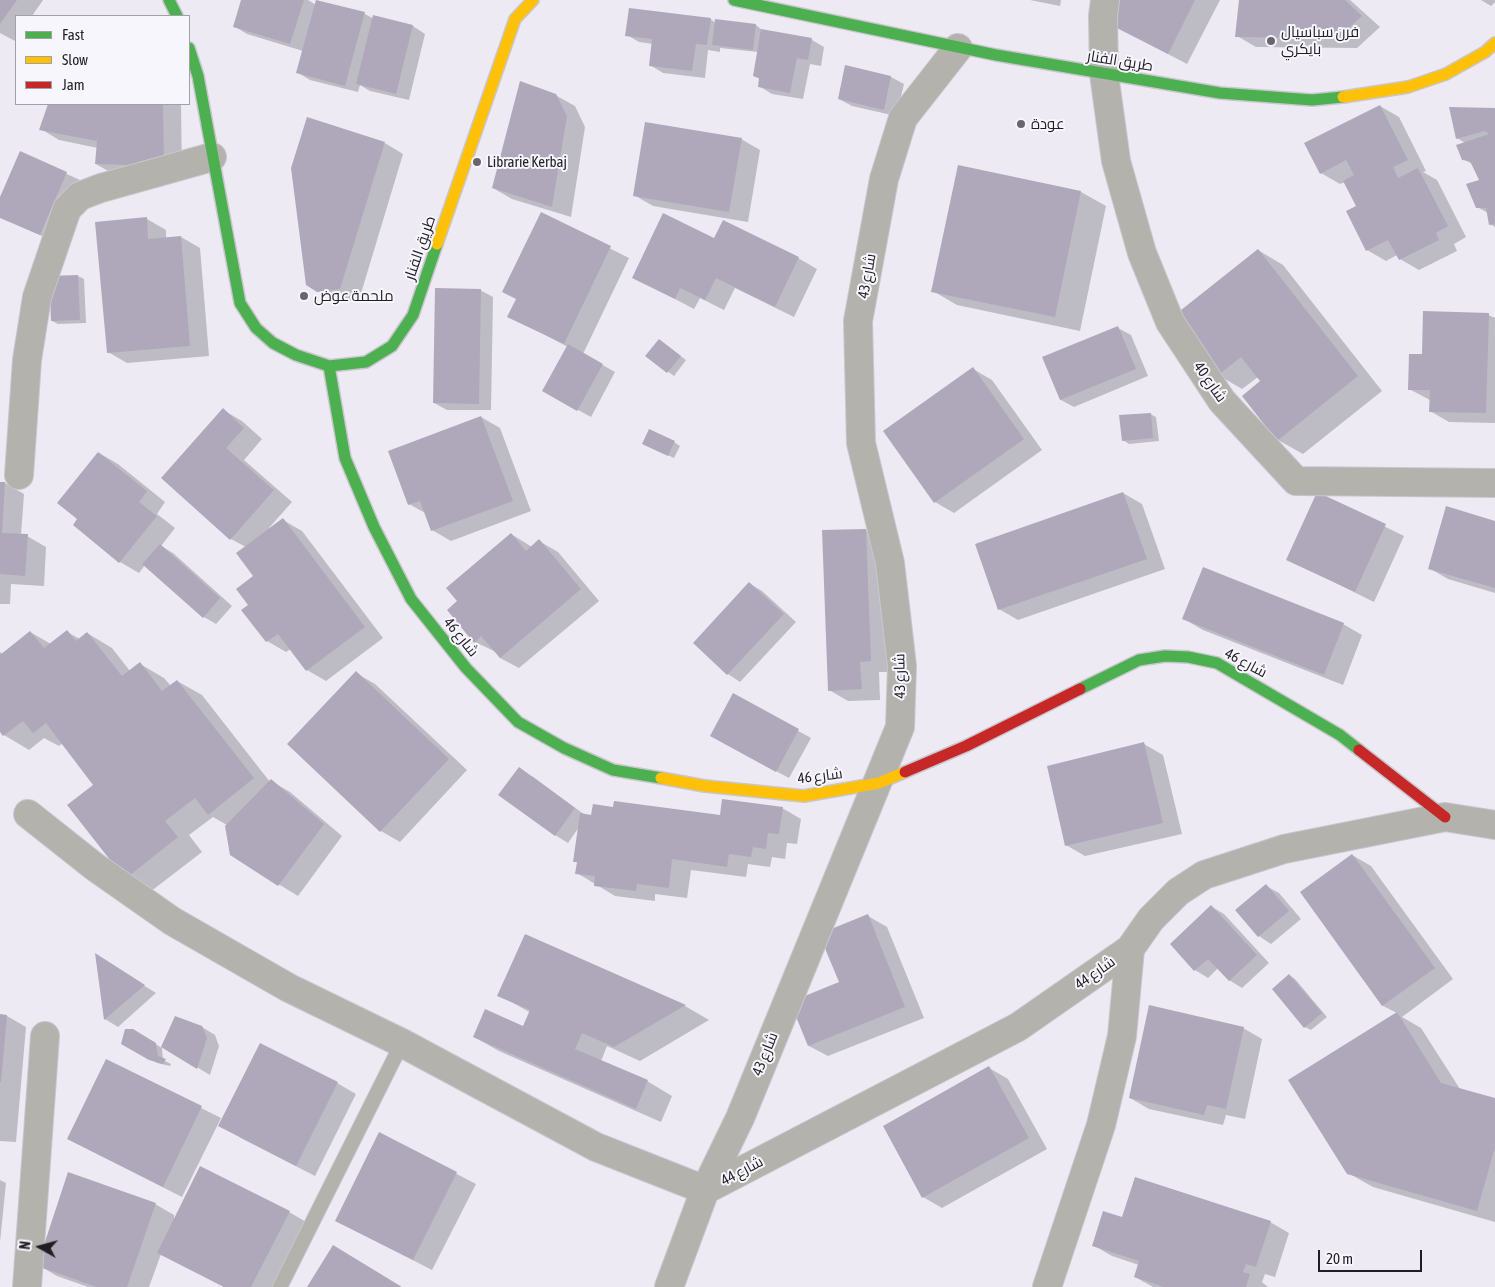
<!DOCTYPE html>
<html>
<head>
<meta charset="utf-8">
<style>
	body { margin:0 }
	#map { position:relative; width:1495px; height:1287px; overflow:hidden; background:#edeaf4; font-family:"Asap Condensed",sans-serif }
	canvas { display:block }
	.legend { position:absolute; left:15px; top:15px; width:175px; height:90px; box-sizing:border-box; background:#f8f6fd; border:1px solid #a2a0a6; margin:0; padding:6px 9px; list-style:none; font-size:15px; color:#201e24 }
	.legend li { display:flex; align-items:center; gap:10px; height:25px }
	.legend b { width:25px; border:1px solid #a2a0a6 }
	.north { position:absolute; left:15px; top:1222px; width:50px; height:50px; -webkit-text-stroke:4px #f8f6fd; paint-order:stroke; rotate:277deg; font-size:14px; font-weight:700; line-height:20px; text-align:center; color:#201e24 }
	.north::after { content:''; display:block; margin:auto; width:18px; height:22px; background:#201e24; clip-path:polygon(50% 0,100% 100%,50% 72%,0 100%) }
	.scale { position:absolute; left:1318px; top:1250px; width:104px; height:22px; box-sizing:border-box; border:2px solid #201e24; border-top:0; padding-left:6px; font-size:15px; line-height:18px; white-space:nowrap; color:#201e24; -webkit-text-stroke:4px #f8f6fd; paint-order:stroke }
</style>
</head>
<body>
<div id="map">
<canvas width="1495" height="1287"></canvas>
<ul class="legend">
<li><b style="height:6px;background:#4caf50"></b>Fast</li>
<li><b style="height:6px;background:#ffc107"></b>Slow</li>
<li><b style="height:6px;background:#c62828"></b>Jam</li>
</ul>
<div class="north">N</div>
<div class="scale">20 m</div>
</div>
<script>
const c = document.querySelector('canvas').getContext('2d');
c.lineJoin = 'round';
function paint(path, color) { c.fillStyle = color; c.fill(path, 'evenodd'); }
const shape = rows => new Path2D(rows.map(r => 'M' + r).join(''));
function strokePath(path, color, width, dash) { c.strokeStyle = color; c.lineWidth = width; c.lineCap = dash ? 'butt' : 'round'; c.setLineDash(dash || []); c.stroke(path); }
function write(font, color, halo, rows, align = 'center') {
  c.font = font + ' "Asap Condensed",Cairo,sans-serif'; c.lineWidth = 4; c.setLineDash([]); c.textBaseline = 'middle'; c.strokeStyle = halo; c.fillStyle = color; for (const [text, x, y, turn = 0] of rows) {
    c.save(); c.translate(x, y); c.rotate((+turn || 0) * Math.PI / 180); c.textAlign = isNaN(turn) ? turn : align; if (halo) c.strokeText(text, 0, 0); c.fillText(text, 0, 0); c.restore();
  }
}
paint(shape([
	[0,0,43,0,32,16,16,16,15,41,0,33],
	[242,0,308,0,316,5,365,14,374,19,374,16,413,26,425,34,409,100,370,91,360,85,358,92,310,80,297,72,303,51,247,34,234,26],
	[1030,0,1061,0,1060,6],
	[1118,0,1220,0,1187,64,1107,22],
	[1240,0,1350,0,1380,27,1357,48,1256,47,1237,36],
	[1481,0,1495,0,1495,2,1491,6],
	[710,19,716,23,756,25,762,30,812,40,824,47,821,66,810,64,803,99,772,94,759,86,760,79,754,76,758,52,720,48,720,52,708,50,705,78,663,73,650,65,653,44,639,42,627,35],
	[846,67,891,77,904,84,896,116,852,106,839,99],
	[555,95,575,106,585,127,571,217,512,199,493,188],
	[49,104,181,104,182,176,115,175,96,164,98,148,59,140,41,129],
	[1380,106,1399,117,1426,171,1423,172,1437,180,1466,237,1454,244,1457,251,1419,270,1400,259,1397,255,1386,261,1367,250,1358,207,1345,182,1340,184,1321,173],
	[1495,109,1495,227,1490,224,1488,213,1477,207,1480,181,1474,165,1463,159,1465,143,1457,138],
	[741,139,760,150,748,222,653,206,634,195],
	[385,143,403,154,359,300,337,302,307,284],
	[20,153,80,180,53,241,0,217,0,200],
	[959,167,1081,192,1106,206,1080,331,957,305,933,291],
	[541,214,629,258,583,354,615,372,591,417,543,391,568,347,509,316,517,300],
	[147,219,166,230,166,239,181,237,200,248,209,356,127,363,108,352],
	[1258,250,1283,265,1382,391,1303,454,1278,440,1261,381,1258,377,1242,389,1218,375],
	[798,258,817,269,794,317,735,288,724,310,700,298,694,309,633,277],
	[78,276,84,279,86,323,58,324,52,321],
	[480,290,493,297,491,410,447,410,434,403],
	[1488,315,1495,318,1495,423,1449,422,1430,411,1430,400,1409,389,1424,356],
	[1118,328,1131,335,1148,376,1074,407,1061,400,1044,358],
	[659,340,686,360,674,376,647,356],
	[973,369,992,380,1042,450,954,513,935,502],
	[223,410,242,421,262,439,244,460,292,502,268,529,283,520,302,531,383,638,326,681,307,670,291,649,286,652,267,641,250,605,254,576,246,547,231,539],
	[1150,414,1156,417,1159,441,1129,444,1123,440],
	[481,417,500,428,531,511,451,541,432,530,427,514,409,504],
	[674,442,680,446,674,458,650,447],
	[99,453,118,464,165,502,157,514,175,528,161,546,173,553,232,606,216,624,204,617,145,565,139,573,120,562,74,525,79,519],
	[0,483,5,483,24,494,21,535,27,536,46,547,44,586,11,584,10,604,0,604],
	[1123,493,1142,504,1165,569,1018,620,999,609],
	[1318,494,1404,536,1374,602,1287,559],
	[1495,522,1495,593,1448,579,1429,568],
	[866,530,885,541,890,672,879,672,880,700,848,701,829,690,824,532],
	[511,534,532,547,539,541,558,552,599,601,519,668,500,658,496,652,475,642,448,610,459,601],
	[750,584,762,591,796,622,740,682,728,674,695,643],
	[1184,619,1343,624,1362,635,1343,685,1203,630],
	[30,632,51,644,67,632,80,639,87,633,112,648,130,671,140,664,164,678,171,686,177,681,202,695,270,782,271,781,290,792,342,836,298,896,231,855,227,825,213,817,189,835,202,852,150,892,125,878,95,785,63,743,59,746,44,738,29,750,4,735,0,730,0,652,3,654],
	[356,673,375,684,467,770,400,842,381,831],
	[733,695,811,738,789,778,724,743],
	[1144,744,1163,755,1182,834,1085,856,1066,845],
	[532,776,585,815,592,816,614,808,721,816,782,808,801,819,797,844,787,843,785,859,772,857,770,867,748,864,746,877,691,870,687,898,655,894,655,901,615,896,577,873,578,863,575,861,579,827,568,843,555,835],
	[1352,855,1371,866,1453,979,1402,1017,1421,1028,1460,1089,1495,1099,1495,1222,1373,1187,1348,1173,1397,1013,1383,1006,1301,892],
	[1266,886,1279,893,1301,919,1271,944,1259,936],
	[1212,907,1224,914,1269,963,1242,988,1229,980,1218,968,1208,978,1195,970,1171,944],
	[868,916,887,927,924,1018,828,1056,809,1046,840,982],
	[525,936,685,1006,709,1020,640,1061,607,1046,601,1061,647,1081,672,1096,661,1122,499,1051,474,1037,524,1027,531,1013,499,995],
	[96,956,156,993,118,1027,105,1019],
	[1289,975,1295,979,1327,1017,1311,1030,1305,1027],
	[0,1016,7,1016,26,1027,16,1142,0,1141],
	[202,1027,215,1035,219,1046,210,1075,163,1047],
	[1243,1028,1262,1039,1245,1119,1226,1115,1223,1125,1149,1109,1130,1098],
	[132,1030,162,1048,163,1060,171,1064,170,1066,157,1063,122,1043],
	[107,1061,221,1118,182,1197,68,1139],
	[989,1068,1008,1079,1047,1149,942,1208,923,1197],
	[337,1083,356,1094,315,1176,239,1137],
	[380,1134,476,1184,432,1270,356,1231],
	[0,1180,6,1183,0,1242],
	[155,1204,174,1215,174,1221,289,1212,308,1223,276,1287,224,1287,161,1254,149,1287,88,1287,57,1276,38,1265],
	[1123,1219,1270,1222,1289,1233,1275,1277,1265,1274,1262,1282,1268,1287,1153,1287,1135,1277,1139,1265,1112,1256,1093,1245]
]), '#0003');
paint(shape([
	[0,0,17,0,0,24],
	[241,0,304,0,290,44,233,27],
	[316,0,365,12,345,86,296,73],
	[1117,0,1195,0,1168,54,1105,22],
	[1239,0,1345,0,1362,16,1338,38,1235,37],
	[629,8,711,18,707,45,696,44,692,71,649,66,652,39,625,36],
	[373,15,413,25,396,94,356,84],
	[715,19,756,24,753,50,712,45],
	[761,29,812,38,808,60,797,58,790,93,758,87,759,78,753,76],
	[845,65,891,76,884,110,838,99],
	[520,81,556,94,567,116,552,207,492,188],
	[48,104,163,104,164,166,95,164,97,141,39,130],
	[1380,105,1408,160,1393,167,1398,178,1418,168,1448,226,1436,233,1439,240,1399,260,1388,240,1366,251,1346,211,1356,206,1343,181,1354,175,1346,160,1320,174,1304,143],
	[1449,107,1495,108,1495,224,1489,225,1486,208,1476,208,1466,184,1479,180,1470,161,1462,160,1456,145,1489,134,1485,131,1456,139],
	[307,117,385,142,340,289,317,292,306,285,291,168],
	[645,122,742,138,729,212,633,196],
	[20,151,67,172,40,235,0,218,0,197],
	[958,165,1081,191,1055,317,931,292],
	[541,212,611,246,564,344,507,317,516,299,502,292],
	[663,213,714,238,723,220,799,257,775,307,716,278,705,300,680,288,675,299,632,278],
	[147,217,148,239,181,236,190,346,107,353,95,222],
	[1258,249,1358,376,1277,441,1242,396,1260,381,1241,357,1217,376,1171,318],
	[78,275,80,320,51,321,49,276],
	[435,288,481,289,479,404,433,403],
	[1423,311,1489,313,1486,413,1429,412,1430,390,1408,390,1409,354,1422,354],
	[1118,326,1136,369,1060,400,1042,357],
	[659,339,681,356,667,373,645,356],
	[568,344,603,364,577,411,542,391],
	[973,367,1024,439,934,503,883,431],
	[223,408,244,428,226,448,274,490,230,540,161,478],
	[1151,413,1153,438,1122,441,1119,415],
	[481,416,513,501,431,531,420,501,408,505,388,451],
	[649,429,675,441,668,456,642,444],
	[98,452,147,491,139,502,157,516,119,563,73,525,77,519,57,503],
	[0,482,5,482,2,533,28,534,25,576,0,574],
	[1123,492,1147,559,998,610,975,544],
	[1317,492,1386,524,1355,592,1286,560],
	[1446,506,1495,521,1495,588,1428,569],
	[283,518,365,627,306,671,278,634,266,642,241,610,248,605,236,589,253,576,236,553],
	[866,529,871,661,860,662,862,689,828,691,822,530],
	[511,533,526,551,539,539,581,589,500,658,481,636,474,643,447,610,457,601,446,588],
	[160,544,220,598,203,618,142,564],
	[1203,567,1344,623,1324,675,1182,619],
	[749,582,784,614,727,675,693,643],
	[67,630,76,641,87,632,122,676,140,662,162,691,177,680,254,778,208,815,195,798,165,821,178,837,125,879,67,805,93,785,46,723,33,733,23,721,3,736,0,732,0,655,30,631,44,648],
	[356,671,449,759,380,832,287,744],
	[733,693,799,729,776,772,710,736],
	[1144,742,1163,823,1065,846,1047,766],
	[519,767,575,808,555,836,498,795],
	[271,779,324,824,278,886,230,855,225,826],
	[722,799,783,807,779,834,768,833,766,849,753,847,751,857,729,854,727,867,672,859,669,888,637,884,636,891,594,886,595,876,575,874,577,862,573,862,580,813,591,815,593,804,613,807,614,801,720,815],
	[1352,854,1435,968,1382,1006,1300,892],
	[1266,884,1289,911,1258,937,1235,910],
	[1211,905,1257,955,1229,981,1208,959,1194,971,1170,944],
	[868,914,905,1007,808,1046,790,1002,839,982,819,934],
	[525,934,686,1005,614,1047,582,1033,575,1049,648,1080,636,1109,473,1037,485,1009,523,1026,530,1010,497,996],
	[95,953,145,985,104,1020],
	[1289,974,1322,1013,1304,1028,1272,989],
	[1149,1005,1244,1027,1226,1109,1207,1105,1204,1115,1129,1098],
	[1397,1012,1441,1083,1495,1098,1495,1147,1477,1211,1347,1174,1288,1080],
	[0,1014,7,1015,1,1082,0,1082],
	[175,1016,202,1026,207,1038,197,1069,161,1047],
	[125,1029,133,1029,156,1043,158,1056,166,1059,163,1064,149,1060,121,1044],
	[260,1043,338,1082,296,1166,218,1126],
	[106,1059,202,1106,163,1187,67,1139],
	[989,1066,1029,1138,922,1198,883,1126],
	[379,1132,457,1172,413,1260,335,1221],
	[200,1166,290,1211,251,1287,224,1287,157,1253],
	[68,1172,156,1203,127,1287,97,1287,37,1266],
	[1135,1177,1271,1221,1256,1267,1246,1264,1243,1272,1250,1274,1246,1287,1164,1287,1134,1277,1139,1261,1092,1246,1103,1211,1122,1217],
	[333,1245,402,1287,307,1287]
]), '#aea8ba');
const lane = shape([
	[280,1287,402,1043]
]);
const street = shape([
	[1105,0,1103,16,1104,74,1116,161,1142,253,1170,322,1222,401,1296,481,1495,483],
	[19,475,27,360,37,297,67,209,80,196,101,188,212,157],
	[28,814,95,867,172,921,289,988,402,1043,596,1147,705,1190],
	[705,1190,1018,1027,1130,949,1151,919,1178,892,1204,875,1284,849,1445,817,1495,825],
	[27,1287,45,1036],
	[669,1287,705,1190,740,1118,900,727,902,666,890,563,861,443,858,321,884,179,903,118,958,48],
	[1047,1287,1101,1125,1122,1036,1130,949]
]);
const fast = shape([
	[169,0,177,16],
	[734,0,996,55,1220,93,1312,100,1343,97],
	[189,48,198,76,240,303,256,328,273,343,296,355,329,366,366,362,392,346,413,315,437,244],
	[329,366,345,458,374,527,411,599,466,668,518,722,564,748,613,770,661,778],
	[1080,689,1139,660,1165,656,1188,657,1217,663,1340,735,1359,750]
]);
const slow = shape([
	[1343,97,1408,87,1446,74,1485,52,1495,43],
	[437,244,515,19,533,0],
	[661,778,705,786,804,796,879,783,905,772]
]);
const jam = shape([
	[1359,750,1445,817],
	[905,772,966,746,1080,689]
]);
strokePath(lane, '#c9c6ce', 16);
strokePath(street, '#c9c6ce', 30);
strokePath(fast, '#c9c6ce', 14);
strokePath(slow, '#c9c6ce', 14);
strokePath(jam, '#c9c6ce', 14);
strokePath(lane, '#b3b2ac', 14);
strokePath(street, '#b3b2ac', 28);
strokePath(fast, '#4caf50', 11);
strokePath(slow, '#ffc107', 11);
strokePath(jam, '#c62828', 11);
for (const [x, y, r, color] of [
	[1271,41,5,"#68656d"],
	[1021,124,5,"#68656d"],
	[477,162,5,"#68656d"],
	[304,296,5,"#68656d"]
]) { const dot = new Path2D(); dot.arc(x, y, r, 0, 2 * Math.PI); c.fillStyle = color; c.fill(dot); strokePath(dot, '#f8f6fd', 2); }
write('15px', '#201e24', '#f8f6fd', [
	["فرن سباسيال",1281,32],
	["بايكري",1281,49],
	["عودة",1031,124],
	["Librarie Kerbaj",487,162],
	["ملحمة عوض",314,296]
], 'left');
write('15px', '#201e24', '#f8f6fd', [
	["طريق الفنار",1120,61,9],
	["طريق الفنار",420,248,-71],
	["شارع 43",867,276,-80],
	["شارع 40",1210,382,55],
	["شارع 46",461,637,51],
	["شارع 46",1246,663,28],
	["شارع 43",900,676,-91],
	["شارع 46",820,776,-7],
	["شارع 44",1095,973,-35],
	["شارع 43",765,1054,-68],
	["شارع 44",742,1171,-28]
]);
</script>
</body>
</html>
